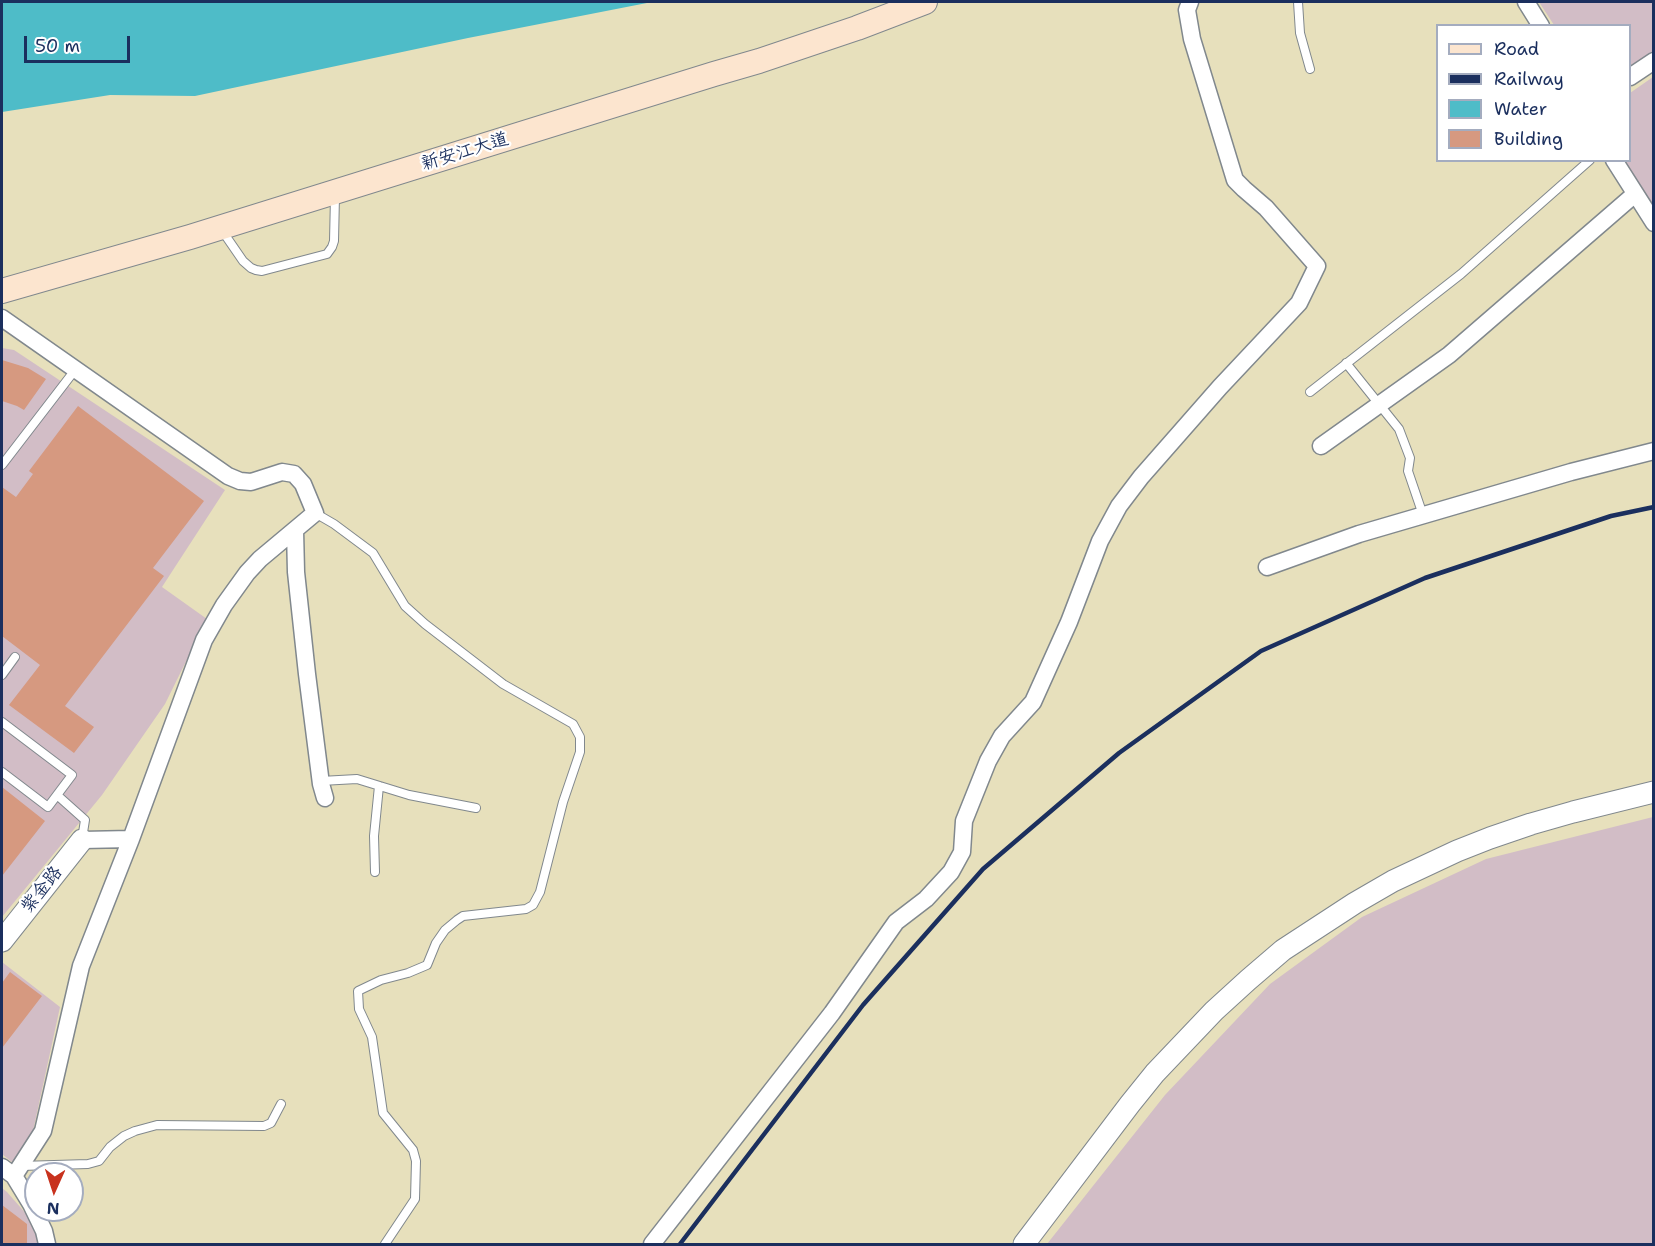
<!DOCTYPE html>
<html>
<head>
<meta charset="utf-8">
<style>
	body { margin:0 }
	#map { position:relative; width:1655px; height:1246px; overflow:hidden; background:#e7e0bc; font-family:"Shantell Sans",sans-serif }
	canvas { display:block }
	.frame { position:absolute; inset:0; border:3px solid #1b2f5e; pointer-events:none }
	.legend { position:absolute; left:1436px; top:24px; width:195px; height:138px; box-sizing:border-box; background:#fff; border:2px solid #a4acbf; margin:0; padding:8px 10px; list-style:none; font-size:18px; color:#1b2f5e }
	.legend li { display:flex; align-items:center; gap:12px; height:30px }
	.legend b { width:30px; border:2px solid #a4acbf }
	.north { position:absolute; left:24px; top:1162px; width:60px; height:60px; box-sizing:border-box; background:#fff; border:2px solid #a4acbf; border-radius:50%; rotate:183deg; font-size:16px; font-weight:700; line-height:24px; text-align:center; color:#1b2f5e }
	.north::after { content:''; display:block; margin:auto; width:21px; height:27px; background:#c8321e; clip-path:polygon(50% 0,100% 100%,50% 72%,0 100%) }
	.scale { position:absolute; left:24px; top:36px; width:106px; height:27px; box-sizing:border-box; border:3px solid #1b2f5e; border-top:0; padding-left:8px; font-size:18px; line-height:21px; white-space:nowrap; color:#1b2f5e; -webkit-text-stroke:4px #fff; paint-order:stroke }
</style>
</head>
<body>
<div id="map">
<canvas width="1655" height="1246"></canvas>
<div class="frame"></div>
<ul class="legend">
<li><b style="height:8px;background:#fce5cf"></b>Road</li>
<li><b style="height:8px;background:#1b2f5e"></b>Railway</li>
<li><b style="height:16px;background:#4ebcc8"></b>Water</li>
<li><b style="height:16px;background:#d69980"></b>Building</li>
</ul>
<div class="north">N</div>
<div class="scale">50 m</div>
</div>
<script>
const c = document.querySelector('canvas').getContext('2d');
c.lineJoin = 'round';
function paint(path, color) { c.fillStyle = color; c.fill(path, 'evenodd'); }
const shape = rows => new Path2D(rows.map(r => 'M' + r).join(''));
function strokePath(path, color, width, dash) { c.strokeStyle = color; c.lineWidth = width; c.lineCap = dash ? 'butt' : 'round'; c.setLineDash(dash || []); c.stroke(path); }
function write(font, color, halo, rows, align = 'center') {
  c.font = font + ' "Shantell Sans","LXGW WenKai TC",sans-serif'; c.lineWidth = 4.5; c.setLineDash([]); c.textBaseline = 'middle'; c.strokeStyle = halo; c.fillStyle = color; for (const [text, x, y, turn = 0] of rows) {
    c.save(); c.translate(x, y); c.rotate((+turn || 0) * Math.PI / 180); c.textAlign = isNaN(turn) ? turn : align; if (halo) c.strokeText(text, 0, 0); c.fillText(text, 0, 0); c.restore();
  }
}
paint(shape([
	[1539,2,1653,2,1653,51,1630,68,1630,26,1554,25],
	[1653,77,1653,209,1623,161,1630,160,1630,93],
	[2,348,14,350,225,490,162,587,207,619,165,704,102,795,2,917],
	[1653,817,1653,1244,1047,1244,1165,1095,1270,984,1362,917,1486,859],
	[2,962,60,1007,33,1131,18,1167,2,1154],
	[2,1188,7,1192,35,1224,40,1244,2,1244]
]), '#d2bdc6');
paint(shape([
	[2,2,652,2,468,38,195,96,110,95,2,112]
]), '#4ebcc8');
paint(shape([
	[2,360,28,368,46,379,24,410,17,406,2,401],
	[78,406,204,501,153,568,164,576,65,706,94,727,74,753,9,705,40,665,2,636,2,487,16,497,33,474,29,471],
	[2,787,45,821,2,876],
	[10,972,42,996,2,1048,2,983],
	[2,1205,27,1224,27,1245,2,1245]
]), '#d69980');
const service = shape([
	[1298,2,1300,33,1310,69],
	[221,229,243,261,251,268,256,270,262,271,327,254,332,247,334,241,335,196],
	[1346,363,1399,429,1410,458,1408,471,1423,515],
	[1310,392,1461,274,1590,160],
	[2,465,75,370],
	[315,513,334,524,373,553,405,606,425,624,503,684,573,724,580,737,580,752,563,802,540,892,533,905,526,909,463,916,457,920,445,930,436,943,427,965,408,973,381,980,358,991,359,1009,372,1037,383,1113,413,1150,416,1161,415,1199,385,1244],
	[2,675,15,657],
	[2,722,72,775,48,807,2,772],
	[321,781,357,779,409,795,476,808],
	[57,795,85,820,82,839],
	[375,872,374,836,379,786],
	[20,1166,88,1164,99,1161,110,1147,124,1136,135,1131,157,1125,264,1126,271,1123,281,1104]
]);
const minor = shape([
	[1526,2,1541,26],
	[1630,77,1654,61],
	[1614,160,1654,223],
	[2,318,228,476,240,481,251,482,282,472,294,474,303,484,315,513,260,559,247,573,224,605,204,640,131,839,81,966,43,1131,14,1176],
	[1321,446,1449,355,1635,194],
	[295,530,296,572,307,674,321,784,325,798],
	[1267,567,1359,534,1571,472,1654,451],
	[82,840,131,839],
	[2,1167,14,1176,31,1204,44,1231,47,1244],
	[652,1244,832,1013,896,922,926,899,951,872,962,852,964,821,988,761,1002,736,1033,702,1069,622,1100,541,1119,506,1141,477,1220,387,1299,303,1317,266,1266,208,1244,189,1235,180,1192,39,1187,10,1190,2]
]);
const tertiary = shape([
	[2,941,82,840],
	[1024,1244,1130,1104,1155,1073,1214,1011,1248,980,1283,950,1355,903,1393,881,1457,851,1490,838,1531,824,1573,812,1654,792]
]);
const secondary = shape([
	[2,291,190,237,714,74,759,61,857,28,925,2]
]);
strokePath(service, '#81888d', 10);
strokePath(minor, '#81888d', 19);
strokePath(tertiary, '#81888d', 23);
strokePath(secondary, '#81888d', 26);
strokePath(service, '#fff', 8);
strokePath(minor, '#fff', 16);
strokePath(tertiary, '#fff', 21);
strokePath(secondary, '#fce5cf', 24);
strokePath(shape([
	[680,1244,863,1005,983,869,1119,753,1261,651,1425,578,1611,516,1654,507]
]), '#1b2f5e', 4.5);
write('18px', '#1b2f5e', '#fff', [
	["新安江大道",465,152,-17],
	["紫金路",42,890,-51]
]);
</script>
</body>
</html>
